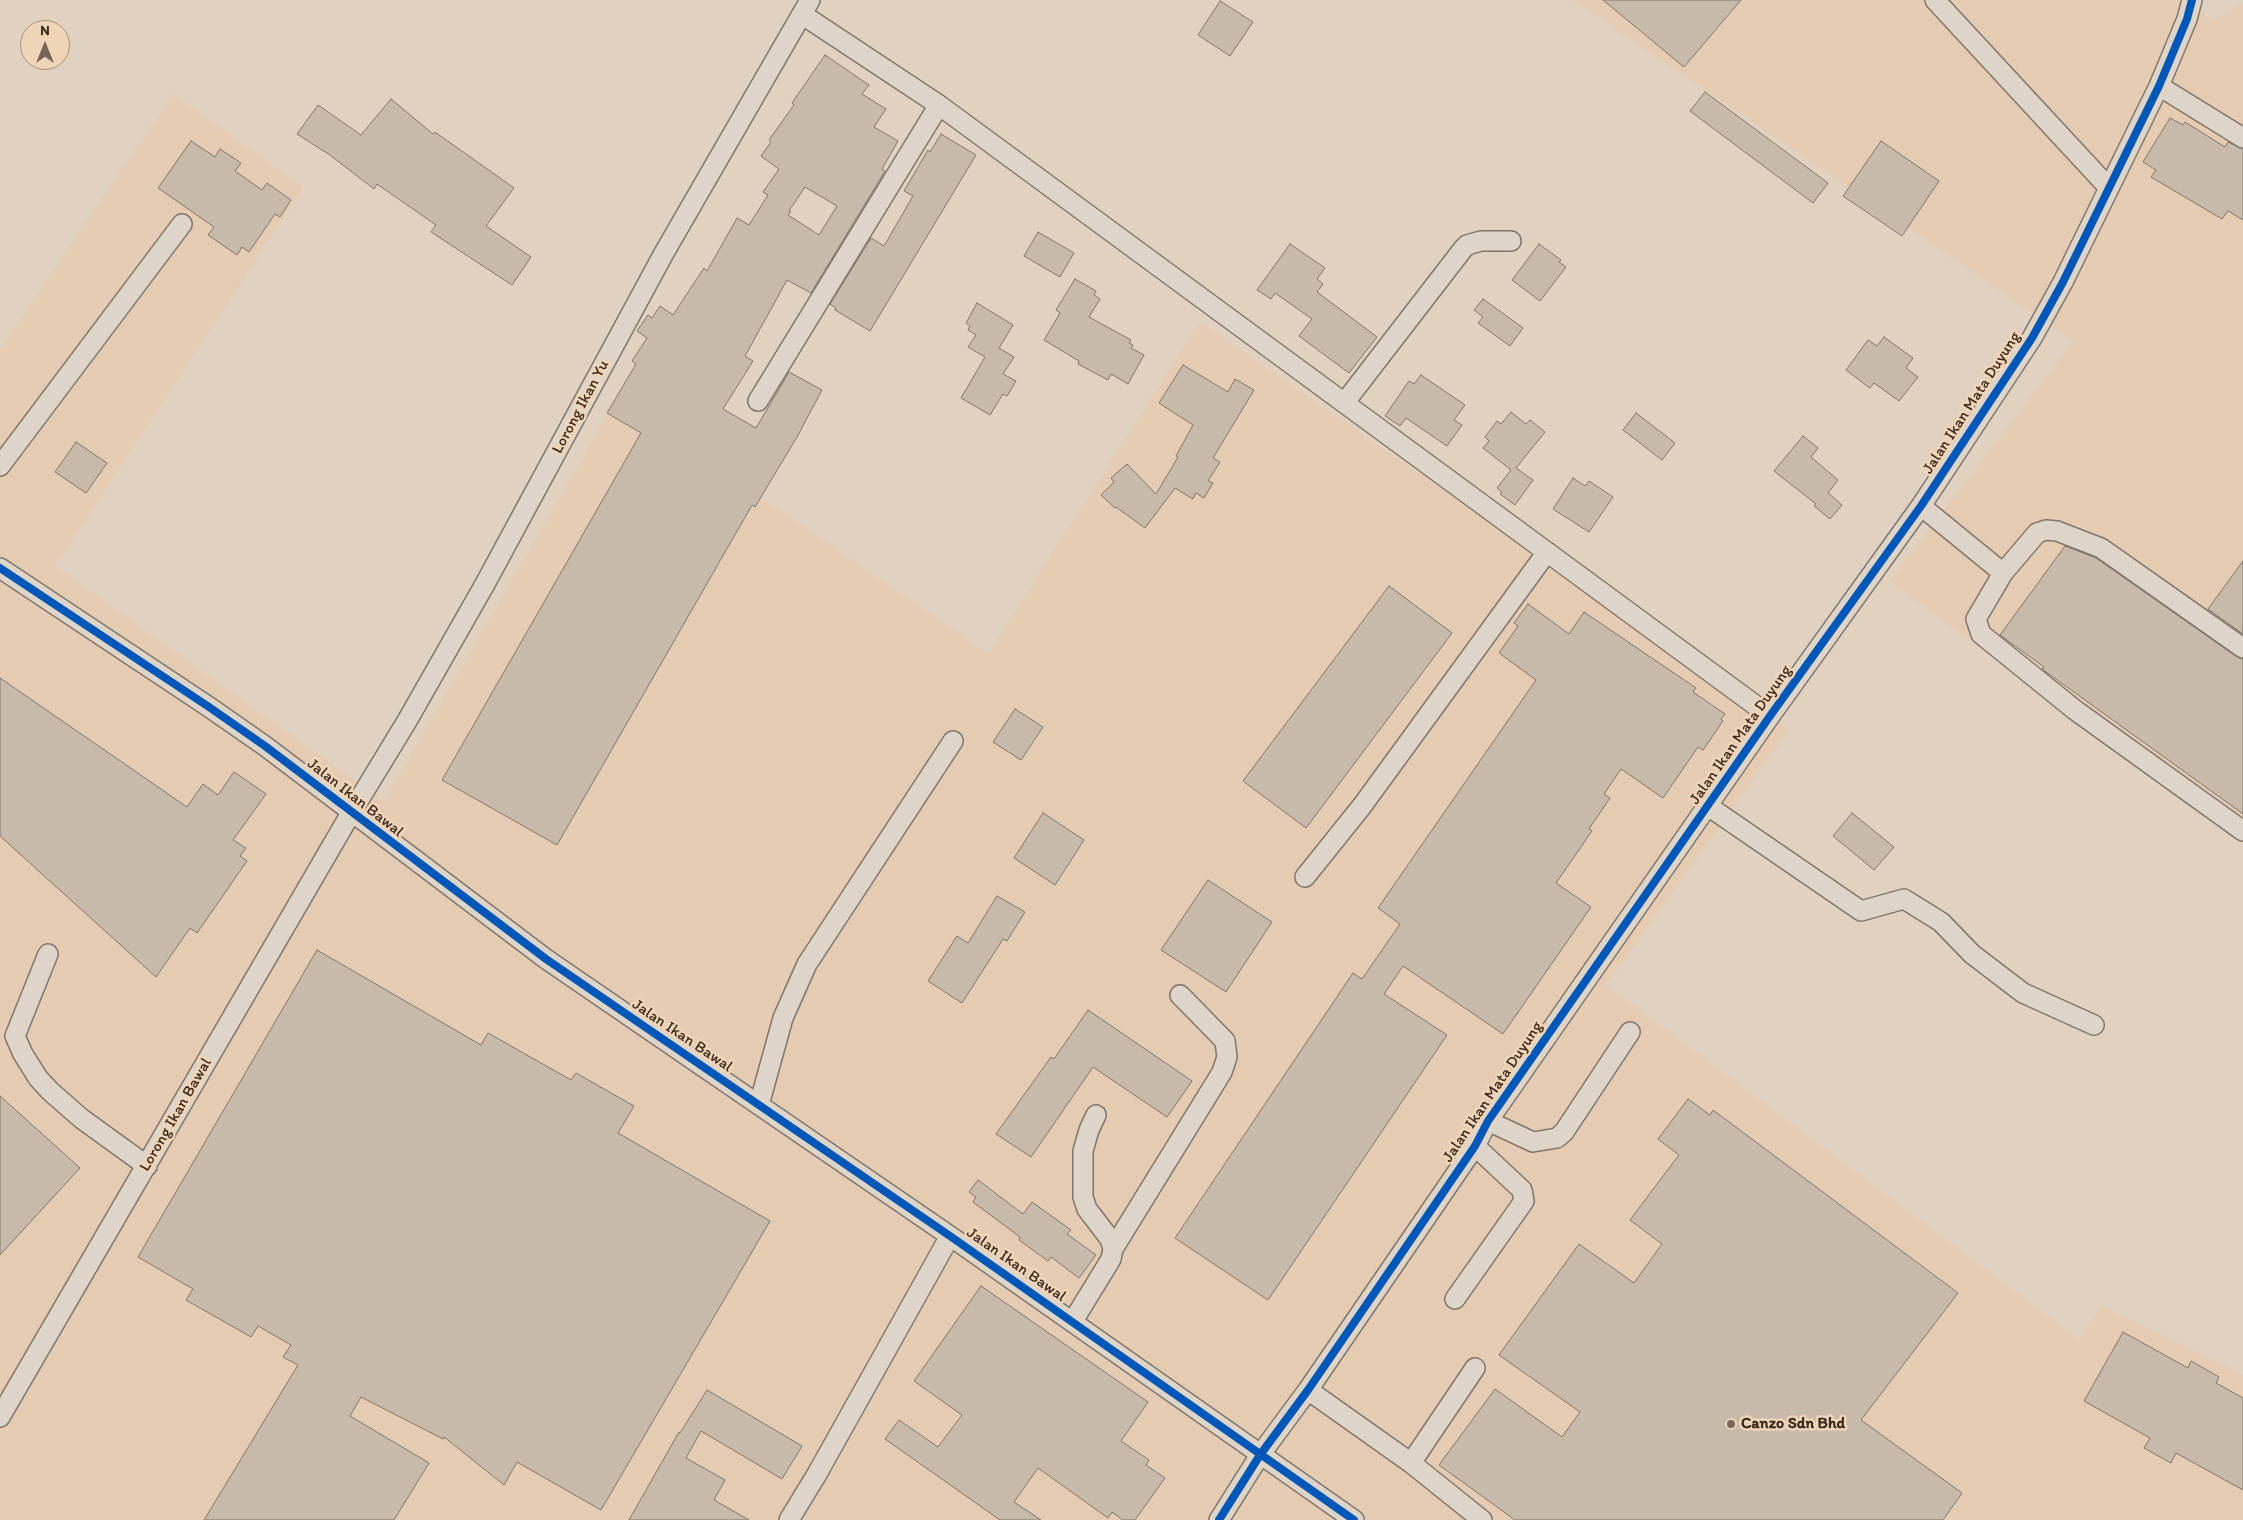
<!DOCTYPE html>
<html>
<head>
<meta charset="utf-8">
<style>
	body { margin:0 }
	#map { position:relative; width:2243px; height:1520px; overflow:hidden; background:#e1d1c0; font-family:Itim,sans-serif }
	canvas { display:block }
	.north { position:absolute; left:20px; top:20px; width:50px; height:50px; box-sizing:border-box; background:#f0d4b7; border:1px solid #a8907a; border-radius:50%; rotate:0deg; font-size:14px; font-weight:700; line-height:20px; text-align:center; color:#3b2a1e }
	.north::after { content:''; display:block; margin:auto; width:18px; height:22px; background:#756457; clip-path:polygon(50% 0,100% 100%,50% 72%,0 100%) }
</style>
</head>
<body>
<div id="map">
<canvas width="2243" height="1520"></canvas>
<div class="north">N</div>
</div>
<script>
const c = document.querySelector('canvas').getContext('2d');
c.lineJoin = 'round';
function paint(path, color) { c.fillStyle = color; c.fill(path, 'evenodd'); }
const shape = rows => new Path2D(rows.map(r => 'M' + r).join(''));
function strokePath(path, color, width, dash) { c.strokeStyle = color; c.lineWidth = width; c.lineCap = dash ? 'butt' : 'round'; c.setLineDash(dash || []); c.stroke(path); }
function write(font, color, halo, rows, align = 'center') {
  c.font = font + ' Itim,sans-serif'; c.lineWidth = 5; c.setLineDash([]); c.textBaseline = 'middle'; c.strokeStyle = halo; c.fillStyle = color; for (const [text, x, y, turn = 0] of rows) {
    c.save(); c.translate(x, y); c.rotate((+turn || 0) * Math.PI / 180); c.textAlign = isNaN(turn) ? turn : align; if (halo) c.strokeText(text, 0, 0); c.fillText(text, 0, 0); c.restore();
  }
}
paint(shape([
	[1573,0,2184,0,2212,21,2243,4,2243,844,1890,581,2074,341],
	[173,94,303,188,55,566,384,802,617,399,988,654,1200,322,1789,730,1606,985,2079,1340,2102,1306,2243,1375,2243,1520,0,1520,0,349]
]), '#e4cbb1');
const building = shape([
	[1603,0,1741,0,1684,67,1603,0],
	[1220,1,1253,22,1230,56,1198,35,1220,1],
	[825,55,869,85,862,94,886,109,874,127,898,141,882,169,885,171,811,293,787,280,745,356,753,361,723,409,756,428,789,372,822,390,797,437,755,507,752,505,557,845,442,780,641,433,607,413,636,364,632,361,647,338,637,331,648,315,652,318,660,306,673,315,704,268,707,271,737,218,749,225,768,195,763,192,779,169,761,156,771,142,769,140,794,105,792,103,825,55],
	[805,187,837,206,819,235,788,215,791,212,789,211,805,187],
	[1705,92,1828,183,1813,203,1690,111,1705,92],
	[391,99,433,134,435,132,514,188,486,226,531,257,512,285,431,232,436,225,377,184,374,189,330,155,297,134,318,105,361,135,391,99],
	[2170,118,2183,125,2185,122,2225,147,2228,142,2243,149,2243,220,2228,211,2222,219,2151,177,2156,170,2143,162,2170,118],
	[941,134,976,155,870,331,835,310,836,308,830,304,871,238,884,246,913,196,904,191,928,150,930,152,941,134],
	[191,141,215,157,220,149,241,163,235,171,262,190,267,183,291,200,280,217,275,214,249,252,242,247,237,255,208,235,214,227,158,188,191,141],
	[1881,141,1939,181,1902,236,1843,196,1881,141],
	[1038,232,1074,253,1060,277,1024,256,1038,232],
	[1290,244,1325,268,1317,279,1323,284,1317,292,1377,337,1349,373,1299,336,1312,319,1275,293,1271,299,1257,290,1290,244],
	[1539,244,1561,260,1559,262,1566,267,1540,301,1512,280,1539,244],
	[1075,279,1096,291,1094,295,1100,299,1089,317,1131,340,1129,343,1133,345,1131,348,1144,355,1128,384,1111,374,1108,380,1078,364,1079,361,1044,340,1060,313,1056,310,1075,279],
	[1483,299,1523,328,1510,346,1478,323,1483,317,1474,310,1483,299],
	[977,303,1013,325,999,348,1014,357,1003,374,1016,381,1007,396,1003,394,990,415,961,398,985,357,968,347,976,335,968,330,970,326,966,323,977,303],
	[1884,337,1913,358,1906,368,1918,377,1899,401,1874,383,1870,388,1846,370,1868,340,1877,346,1884,337],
	[1183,365,1228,392,1235,379,1254,390,1213,458,1220,462,1208,481,1213,483,1204,498,1196,493,1193,499,1175,488,1145,528,1116,507,1115,508,1101,495,1114,482,1111,478,1127,464,1156,494,1178,457,1176,456,1193,425,1159,403,1183,365],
	[1421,375,1465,405,1454,420,1462,425,1447,446,1406,418,1400,426,1385,416,1409,381,1414,384,1421,375],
	[1511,412,1526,424,1530,420,1545,432,1516,468,1533,480,1515,505,1500,494,1502,492,1497,488,1511,470,1483,448,1489,441,1485,437,1497,421,1501,424,1511,412],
	[1636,413,1675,443,1662,460,1623,430,1636,413],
	[1803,436,1818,448,1811,457,1838,480,1828,493,1842,505,1830,519,1814,506,1816,504,1774,471,1803,436],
	[76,442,107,463,86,493,55,472,76,442],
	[1573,478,1585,486,1589,481,1613,497,1589,532,1553,509,1573,478],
	[2065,546,2096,558,2237,657,2243,659,2243,814,2042,669,2044,667,2000,635,2065,546],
	[2243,561,2243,634,2208,609,2243,561],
	[1389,586,1452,633,1306,828,1243,781,1389,586],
	[1528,604,1569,634,1584,612,1696,688,1693,692,1725,714,1721,719,1723,721,1703,750,1698,747,1663,798,1621,769,1604,794,1610,798,1589,829,1592,831,1556,883,1591,907,1503,1034,1403,966,1384,994,1447,1035,1268,1300,1175,1238,1353,973,1362,979,1400,924,1378,908,1536,680,1499,653,1518,626,1514,623,1528,604],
	[0,678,187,807,203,784,218,795,234,772,266,794,233,840,246,848,240,856,247,861,197,933,190,928,156,977,0,836,0,678],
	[1015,709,1043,727,1021,760,993,742,1015,709],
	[1043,813,1084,840,1055,885,1014,858,1043,813],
	[1852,813,1894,847,1874,870,1833,836,1852,813],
	[1208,880,1272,922,1226,992,1161,950,1208,880],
	[997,896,1025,912,1007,941,1003,939,962,1003,928,981,957,936,968,943,997,896],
	[317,950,481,1045,488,1033,571,1080,576,1073,634,1106,618,1133,770,1221,601,1510,517,1462,504,1485,444,1437,443,1439,361,1397,350,1416,429,1463,394,1520,204,1520,298,1365,283,1357,291,1345,258,1326,251,1337,186,1300,193,1289,138,1257,317,950],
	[1088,1010,1192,1081,1167,1117,1093,1067,1031,1157,996,1134,1051,1057,1054,1059,1088,1010],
	[0,1096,80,1168,0,1255,0,1096],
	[1688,1099,1710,1115,1713,1110,1958,1293,1861,1420,1962,1493,1943,1520,1515,1520,1439,1465,1495,1389,1562,1437,1580,1412,1499,1355,1579,1244,1634,1283,1662,1244,1630,1220,1679,1155,1658,1139,1688,1099],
	[978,1180,1023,1214,1032,1202,1071,1230,1067,1234,1096,1255,1079,1278,1051,1257,1048,1261,1019,1240,1020,1237,973,1202,976,1197,969,1192,978,1180],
	[981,1286,1148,1402,1121,1441,1149,1460,1146,1465,1165,1478,1135,1520,1123,1520,1112,1512,1108,1518,1038,1468,1014,1502,1041,1520,1000,1520,885,1439,899,1420,938,1447,962,1415,914,1381,981,1286],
	[2123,1332,2188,1368,2191,1361,2219,1377,2216,1383,2243,1398,2243,1490,2176,1453,2171,1463,2144,1448,2150,1438,2084,1401,2123,1332],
	[707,1390,802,1446,782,1479,701,1431,686,1458,725,1480,714,1500,749,1520,629,1520,679,1432,680,1433,707,1390]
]);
paint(building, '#c8baab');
strokePath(building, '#81766c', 1);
const minor = shape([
	[1935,0,2109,188],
	[803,15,939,105,1770,716],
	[2159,86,2243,138],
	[758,401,939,105],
	[1345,402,1463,249,1467,245,1481,241,1511,241],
	[0,466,182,224],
	[1921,506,2003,573],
	[0,568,209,707,265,746,546,959,950,1236,1354,1520],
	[2243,648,2101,548,2057,531,2046,530,2037,533,2003,573,1976,619,1981,634,2075,710,2243,831],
	[1708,806,1861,911,1904,899,1941,922,1972,954,2023,993,2094,1025],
	[1305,877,1362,806,1547,552],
	[48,954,15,1036,23,1054,38,1078,51,1092,82,1119,147,1166],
	[759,1105,783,1018,807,964,953,741],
	[1488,1121,1533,1142,1557,1138,1564,1132,1630,1032],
	[1113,1249,1222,1072,1227,1057,1225,1041,1180,995],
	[1455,1299,1524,1201,1522,1190,1475,1146],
	[1073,1321,1111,1259,1113,1249,1110,1239,1087,1209,1083,1197,1083,1151,1089,1130,1096,1115],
	[1308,1390,1411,1463,1482,1520],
	[0,1417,351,813,407,721,485,584,664,253,810,0],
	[1411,1463,1475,1368],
	[789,1520,817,1474,950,1236],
	[1219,1520,1260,1455,1308,1390,1475,1146,1488,1121,1770,716,1921,506,2032,338,2063,282,2159,86,2187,19,2192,0]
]);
strokePath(minor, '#81766c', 22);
strokePath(minor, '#ded4c8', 19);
strokePath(shape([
	[0,568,209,707,265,746,546,959,950,1236,1354,1520],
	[1219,1520,1260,1455,1308,1390,1475,1146,1488,1121,1770,716,1921,506,2032,338,2063,282,2159,86,2187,19,2192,0]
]), '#0057b8', 8);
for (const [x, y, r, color] of [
	[1731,1424,5,"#756457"]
]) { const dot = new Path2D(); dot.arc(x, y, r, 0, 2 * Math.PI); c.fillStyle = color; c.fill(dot); strokePath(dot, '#f0d4b7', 2); }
write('16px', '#3b2a1e', '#f0d4b7', [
	["Jalan Ikan Mata Duyung",1972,403,-57],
	["Lorong Ikan Yu",581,407,-62],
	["Jalan Ikan Mata Duyung",1741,735,-55],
	["Jalan Ikan Bawal",355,798,38],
	["Jalan Ikan Bawal",682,1036,34],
	["Jalan Ikan Mata Duyung",1493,1092,-56],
	["Lorong Ikan Bawal",176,1115,-60],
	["Jalan Ikan Bawal",1016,1265,35]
]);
write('bold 16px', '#3b2a1e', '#f0d4b7', [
	["Canzo Sdn Bhd",1741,1424]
], 'left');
</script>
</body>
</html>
